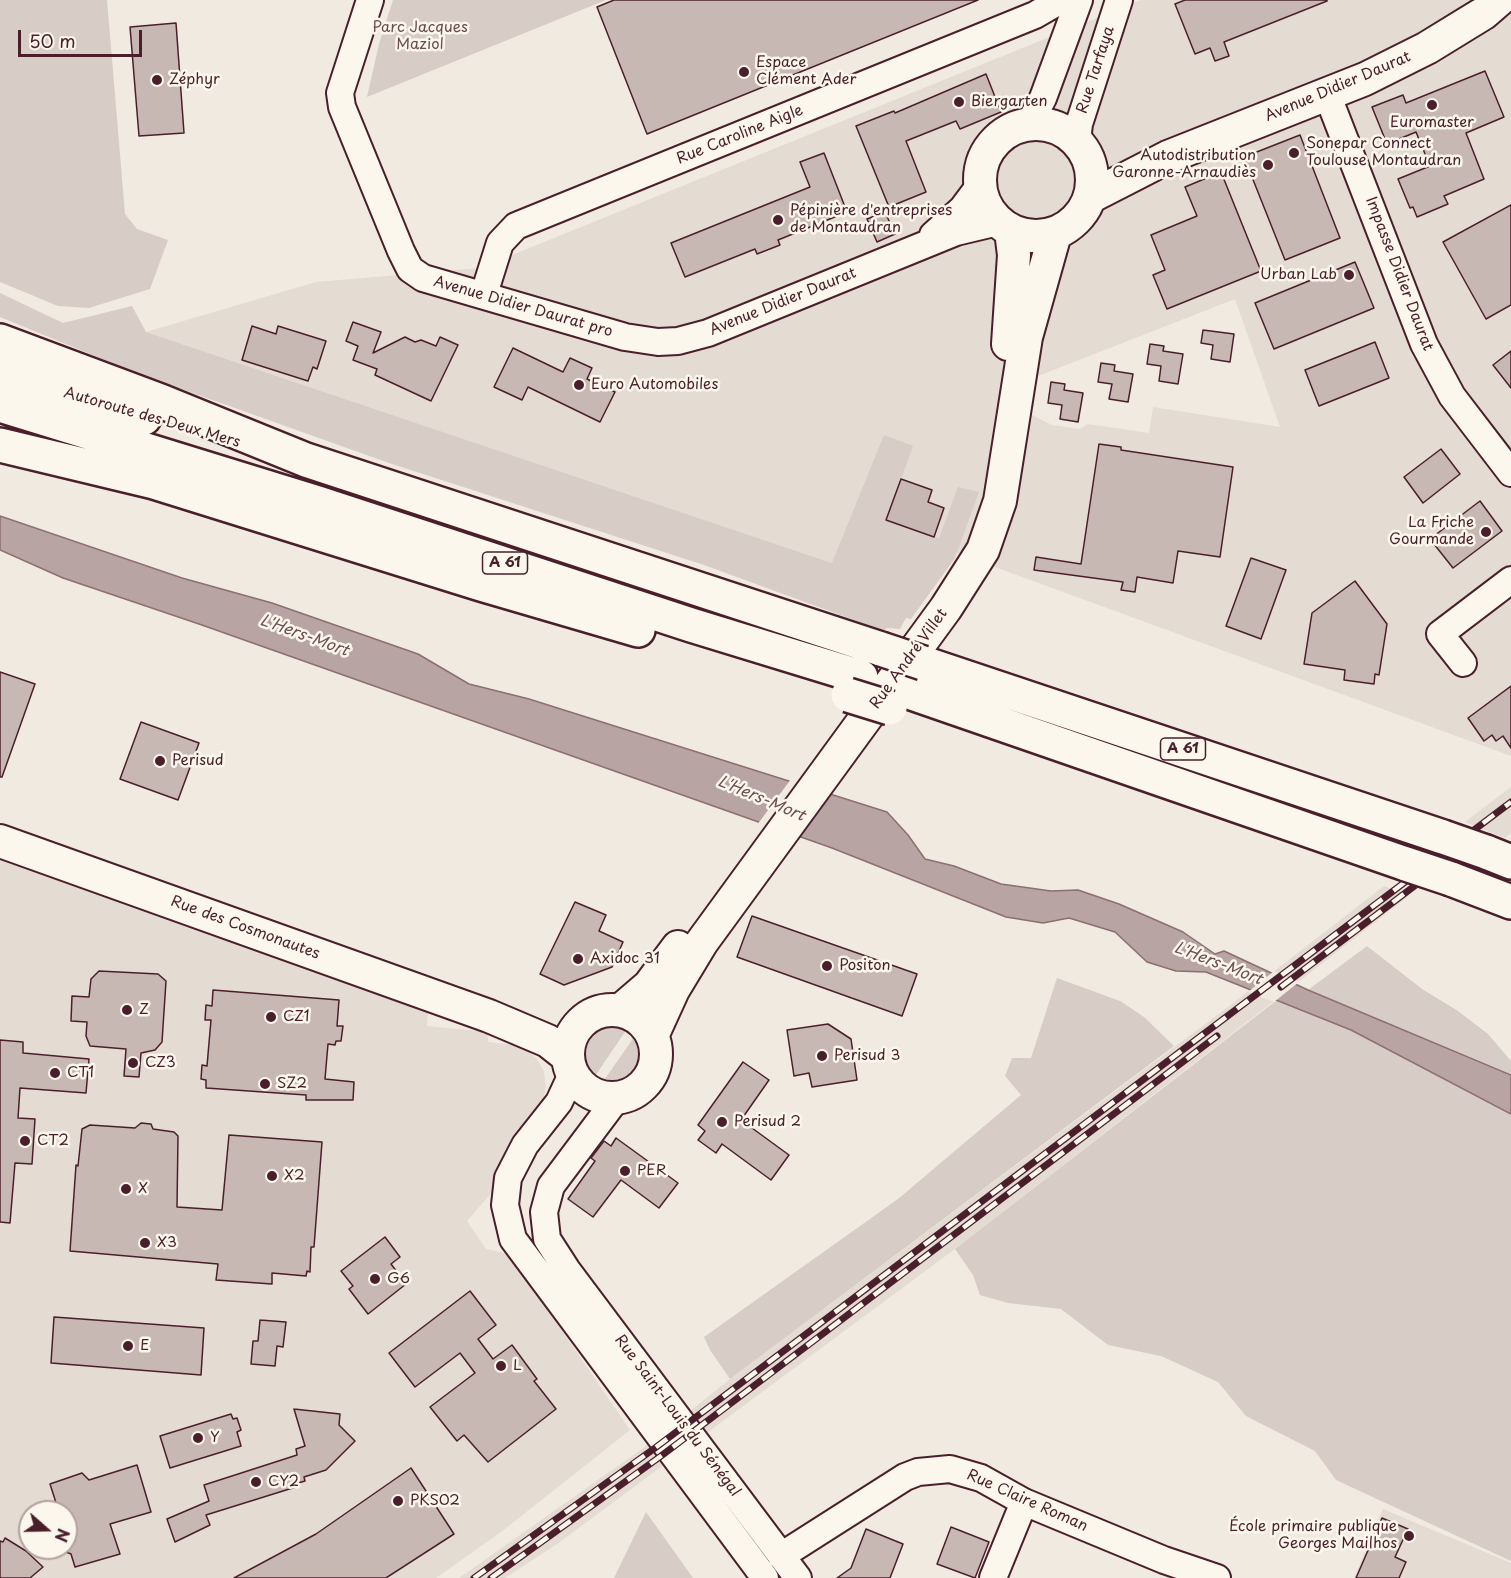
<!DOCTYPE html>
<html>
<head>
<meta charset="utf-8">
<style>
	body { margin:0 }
	#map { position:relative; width:1511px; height:1578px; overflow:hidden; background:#f0eae0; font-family:"Playpen Sans",sans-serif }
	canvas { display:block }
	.north { position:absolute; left:18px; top:1500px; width:60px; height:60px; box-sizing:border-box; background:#fbf7ec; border:2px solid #b4a19f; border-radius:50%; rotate:110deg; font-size:16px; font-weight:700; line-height:24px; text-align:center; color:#4a1f2b }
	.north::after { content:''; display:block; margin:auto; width:21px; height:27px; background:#4a1f2b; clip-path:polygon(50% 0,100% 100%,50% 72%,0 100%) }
	.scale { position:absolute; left:18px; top:30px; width:124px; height:27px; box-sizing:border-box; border:3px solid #4a1f2b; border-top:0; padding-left:8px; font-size:18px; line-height:21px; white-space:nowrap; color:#4a1f2b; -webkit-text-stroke:4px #fbf7ec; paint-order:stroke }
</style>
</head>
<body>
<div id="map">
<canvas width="1511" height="1578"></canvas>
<div class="north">N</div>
<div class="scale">50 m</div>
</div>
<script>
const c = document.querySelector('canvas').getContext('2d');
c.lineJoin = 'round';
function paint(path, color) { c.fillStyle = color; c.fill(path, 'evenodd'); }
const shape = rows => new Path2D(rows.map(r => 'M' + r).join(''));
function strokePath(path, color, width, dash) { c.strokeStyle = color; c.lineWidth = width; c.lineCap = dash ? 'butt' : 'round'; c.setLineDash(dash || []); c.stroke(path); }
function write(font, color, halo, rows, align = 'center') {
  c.font = font + ' "Playpen Sans",sans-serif'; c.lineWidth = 5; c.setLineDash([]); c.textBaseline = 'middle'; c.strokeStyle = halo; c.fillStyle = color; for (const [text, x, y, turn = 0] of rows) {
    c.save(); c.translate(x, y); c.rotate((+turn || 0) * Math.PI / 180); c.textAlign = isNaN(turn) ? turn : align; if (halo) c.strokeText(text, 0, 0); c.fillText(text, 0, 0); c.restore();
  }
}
paint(shape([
	[1141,0,1511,0,1511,756,943,548,903,587,146,332,316,282,480,268],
	[1235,299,1280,427,1153,407,1149,433,1088,424,1080,429,1052,425,1032,415,1038,376],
	[1511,787,1511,833,1505,838,1465,822],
	[0,859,428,1011,427,1026,488,1032,488,1042,522,1046,537,1059,544,1072,546,1087,543,1102,494,1190,467,1221,486,1249,504,1253,513,1259,630,1430,501,1532,436,1578,0,1578],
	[30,1512,66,1512,66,1548,30,1548],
	[1384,886,1410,895,955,1249,557,1544,505,1578,459,1578,649,1444,730,1379,1228,1007],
	[1383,1509,1511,1563,1511,1578,1354,1578]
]), '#e4dbd2');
paint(shape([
	[0,0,107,0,125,214,137,229,168,240,150,289,89,308,58,306,0,282],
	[393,0,606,0,367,97,379,44],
	[0,293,63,323,132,306,146,332,832,563,884,435,913,446,886,520,939,538,958,487,979,492,955,558,911,619,906,618,900,629,887,628,884,631,704,565,389,463,134,372,0,317],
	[1367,946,1422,989,1458,1011,1488,1034,1511,1061,1511,1074,1308,990],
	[1057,978,1120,1001,1144,1017,1174,1046,730,1379,710,1350,704,1337,898,1199,1021,1095,1005,1076,1012,1058,1031,1058],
	[1277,1000,1351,1030,1511,1114,1511,1561,1336,1480,1315,1451,1246,1416,1218,1382,1161,1356,1108,1345,1061,1309,1008,1303,980,1295,973,1275,955,1249],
	[613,1021,629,1026,593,1079,582,1062,584,1041,592,1029],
	[637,1033,644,1048,640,1069,623,1083,602,1083],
	[646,1512,693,1578,614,1578]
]), '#d8ccc6');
const water = shape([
	[0,516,182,578,272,603,418,654,469,684,529,699,887,812,908,835,925,859,954,866,1001,884,1051,891,1078,890,1119,904,1183,932,1215,954,1224,951,1308,990,1511,1075,1511,1114,1351,1030,1206,972,1176,971,1147,962,1115,932,1069,918,1043,923,1006,917,832,848,199,624,63,578,0,550,0,516]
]);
paint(water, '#b8a4a2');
strokePath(water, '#8c6f72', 1.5);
paint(shape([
	[791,779,824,790,789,837,757,825],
	[1274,971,1299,982,1274,1002,1248,992]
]), '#f0eae0');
const building = shape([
	[614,0,978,0,647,134,597,7,614,0],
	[1185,0,1327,0,1327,1,1224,42,1229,56,1215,61,1210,48,1195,54,1175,4,1185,0],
	[176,23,184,133,139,136,130,27,176,23],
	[1485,71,1504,117,1466,133,1484,179,1444,196,1448,204,1417,217,1413,207,1410,208,1398,179,1430,166,1416,132,1387,144,1372,107,1403,95,1406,103,1485,71],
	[986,74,1001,112,960,129,956,121,906,141,926,192,889,207,856,126,894,111,895,113,986,74],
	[1300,135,1340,238,1285,260,1244,157,1300,135],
	[824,153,847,212,778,240,780,245,757,254,755,249,685,277,671,243,810,187,800,162,824,153],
	[1221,172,1261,271,1167,309,1153,275,1165,270,1151,235,1197,216,1185,187,1221,172],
	[1511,205,1511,305,1486,319,1443,242,1511,205],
	[885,212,895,234,877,242,867,219,885,212],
	[1355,262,1374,308,1274,349,1255,303,1355,262],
	[353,322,381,332,373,353,405,337,415,342,421,340,436,346,440,337,458,345,431,401,375,375,377,369,353,360,358,346,346,341,353,322],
	[252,326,276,334,278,326,326,341,317,369,313,367,308,381,242,360,252,326],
	[1203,330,1234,334,1230,362,1211,359,1213,345,1201,343,1203,330],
	[1375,342,1389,378,1319,406,1305,370,1375,342],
	[1150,344,1164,346,1163,351,1183,354,1178,384,1159,381,1161,366,1147,364,1150,344],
	[513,348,563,372,570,358,592,368,587,379,615,392,600,422,528,387,522,400,494,387,513,348],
	[1511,351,1511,388,1493,365,1511,351],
	[1101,363,1115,365,1114,371,1133,374,1128,402,1109,399,1112,384,1098,382,1101,363],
	[1051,382,1065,384,1064,390,1083,393,1078,422,1060,419,1062,405,1048,403,1051,382],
	[1099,444,1121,447,1121,450,1233,467,1220,557,1178,551,1173,583,1137,577,1135,592,1121,590,1123,582,1034,570,1036,557,1081,564,1099,444],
	[1441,449,1460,474,1423,503,1404,477,1441,449],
	[901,479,932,490,928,502,944,508,934,537,886,520,901,479],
	[1480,501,1502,531,1453,568,1430,539,1480,501],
	[1251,558,1286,570,1261,639,1226,626,1251,558],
	[1355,581,1387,624,1379,675,1375,674,1374,684,1344,680,1345,670,1304,664,1312,613,1355,581],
	[0,672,35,684,2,777,0,777,0,672],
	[1511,686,1511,748,1503,736,1496,741,1492,735,1484,741,1468,718,1511,686],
	[141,722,199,743,178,800,120,779,141,722],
	[575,902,606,915,599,931,623,942,612,967,564,985,540,974,575,902],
	[752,916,917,974,902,1016,737,957,752,916],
	[99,971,158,974,166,981,162,1042,155,1050,141,1053,139,1077,124,1076,126,1049,90,1046,86,1036,87,1022,71,1021,72,996,89,997,91,979,99,971],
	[213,990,339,1000,337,1026,343,1026,341,1041,336,1041,335,1045,328,1044,325,1079,354,1082,353,1100,306,1100,306,1095,206,1088,206,1080,201,1079,202,1065,207,1066,211,1020,205,1020,206,1005,212,1006,213,990],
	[828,1024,851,1039,857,1080,812,1087,809,1073,794,1076,787,1030,828,1024],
	[0,1040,23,1042,23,1053,89,1059,86,1093,20,1088,18,1118,35,1119,32,1164,15,1163,10,1223,0,1222,0,1040],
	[743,1062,769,1080,741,1120,789,1155,771,1180,722,1144,716,1153,698,1140,705,1131,698,1125,743,1062],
	[141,1123,151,1124,153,1129,174,1132,178,1136,177,1207,222,1210,229,1135,322,1142,314,1247,311,1247,310,1272,307,1271,306,1276,272,1273,272,1284,216,1280,218,1264,70,1251,76,1165,78,1166,82,1129,90,1125,135,1128,141,1123],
	[616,1138,678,1183,659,1208,621,1180,593,1217,568,1199,595,1161,591,1158,604,1141,611,1146,616,1138],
	[385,1237,400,1257,391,1264,406,1284,368,1314,349,1289,353,1286,341,1271,385,1237],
	[470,1291,496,1325,478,1339,493,1359,512,1345,537,1379,534,1381,556,1409,488,1462,464,1435,457,1441,430,1407,475,1373,460,1353,415,1387,389,1353,470,1291],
	[54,1317,204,1328,201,1375,51,1363,54,1317],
	[260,1320,286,1322,283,1347,277,1346,275,1366,251,1364,253,1341,258,1341,260,1320],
	[294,1409,340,1414,339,1425,355,1441,326,1470,304,1477,305,1481,298,1483,299,1486,206,1515,210,1525,175,1542,167,1519,209,1501,204,1485,297,1455,296,1449,305,1446,294,1409],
	[231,1414,233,1419,237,1418,241,1430,237,1432,241,1446,170,1468,160,1436,231,1414],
	[137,1465,151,1512,110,1524,120,1554,75,1567,71,1554,66,1552,66,1512,59,1512,50,1484,82,1473,89,1480,137,1465],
	[411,1468,454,1534,386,1578,234,1578,316,1534,411,1468],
	[1382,1518,1408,1529,1395,1557,1406,1562,1399,1578,1356,1578,1382,1518],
	[951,1527,989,1542,975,1578,937,1564,951,1527],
	[866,1529,903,1544,890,1578,837,1578,851,1568,866,1529],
	[5,1538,26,1551,43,1567,30,1578,0,1578,0,1541,3,1542,5,1538]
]);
paint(building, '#c8b8b3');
strokePath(building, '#4a1f2b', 1.5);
const minor = shape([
	[370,0,340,93,342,107,401,251,410,269,423,278,625,337,658,342,678,341,708,333,956,232,998,222],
	[1327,94,1424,344,1452,396,1511,473],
	[1029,124,1043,98,1079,0],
	[1077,141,1079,124,1119,0],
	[933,235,962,209,980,185],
	[484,294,500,243,516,226,1035,15,1061,0],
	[1463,663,1440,634,1511,580],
	[572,1074,559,1102,525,1145,508,1178,505,1205,513,1239,765,1578],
	[617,1098,551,1186,544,1212,547,1239,567,1270,798,1578],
	[781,1556,905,1477,918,1472,950,1469,981,1478,1024,1502,1164,1560,1217,1578],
	[993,1578,1024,1502]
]);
const major = shape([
	'980 180a56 56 0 1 1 112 0a56 56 0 1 1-112 0Z',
	[1090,197,1168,157,1365,79,1427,48,1484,13,1499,0],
	[1008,344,1014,255,1011,231],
	[0,841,489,1016,548,1041,567,1056],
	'568 1054a44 44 0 1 1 88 0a44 44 0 1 1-88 0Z',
	[621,1010,649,986,678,947],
	[652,1036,673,990,702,942,946,608,983,550,1000,501,1026,337,1055,234]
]);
const highway = shape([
	[0,341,163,402,306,460,881,649],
	[0,372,144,418],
	[0,405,318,503,691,625,861,677],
	[0,445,154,482,481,584,638,630],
	[923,663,1443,837],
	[903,690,1406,864],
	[1486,852,1511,862],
	[1451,879,1511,902]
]);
strokePath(minor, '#4a1f2b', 30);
strokePath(major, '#4a1f2b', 36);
strokePath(highway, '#4a1f2b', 38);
strokePath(minor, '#fbf7ec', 26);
strokePath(major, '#fbf7ec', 32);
strokePath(highway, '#fbf7ec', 33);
const rail = shape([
	[1281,987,1425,878],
	[474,1578,655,1448,1511,802],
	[491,1578,661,1456,1217,1036]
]);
strokePath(rail, '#4a1f2b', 7);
strokePath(rail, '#fbf7ec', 4.5, [14]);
const highwayBridge = shape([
	[881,649,923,663],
	[848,695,890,708],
	[1443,837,1486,852],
	[1406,864,1451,879]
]);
strokePath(highwayBridge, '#4a1f2b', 38, []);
strokePath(highwayBridge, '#fbf7ec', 33);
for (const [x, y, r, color] of [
	[744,72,6,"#4a1f2b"],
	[157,80,6,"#4a1f2b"],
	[959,102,6,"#4a1f2b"],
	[1432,105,6,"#4a1f2b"],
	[1294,153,6,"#4a1f2b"],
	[1268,165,6,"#4a1f2b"],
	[778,220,6,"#4a1f2b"],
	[1349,275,6,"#4a1f2b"],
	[579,385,6,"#4a1f2b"],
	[1486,532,6,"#4a1f2b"],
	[160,761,6,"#4a1f2b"],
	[578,959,6,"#4a1f2b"],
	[827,966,6,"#4a1f2b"],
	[127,1010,6,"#4a1f2b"],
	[271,1017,6,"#4a1f2b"],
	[822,1056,6,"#4a1f2b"],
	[133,1063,6,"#4a1f2b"],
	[55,1073,6,"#4a1f2b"],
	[265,1084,6,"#4a1f2b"],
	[722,1122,6,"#4a1f2b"],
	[25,1141,6,"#4a1f2b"],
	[625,1171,6,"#4a1f2b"],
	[272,1176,6,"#4a1f2b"],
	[126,1189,6,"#4a1f2b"],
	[145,1243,6,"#4a1f2b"],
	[375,1279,6,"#4a1f2b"],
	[128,1346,6,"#4a1f2b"],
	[501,1366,6,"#4a1f2b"],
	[198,1438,6,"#4a1f2b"],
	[256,1482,6,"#4a1f2b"],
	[398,1501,6,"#4a1f2b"],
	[1409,1536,6,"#4a1f2b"]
]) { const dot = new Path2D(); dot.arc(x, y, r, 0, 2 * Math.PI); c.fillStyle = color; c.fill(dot); strokePath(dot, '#fbf7ec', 2); }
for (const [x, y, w] of [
	[505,563,45],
	[1183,749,45]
]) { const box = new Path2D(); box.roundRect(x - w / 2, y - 11, w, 22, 4.5); c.fillStyle = '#fbf7ec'; c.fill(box); strokePath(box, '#4a1f2b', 1.5); }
write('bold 14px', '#4a1f2b', null, [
	["A 61",505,563],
	["A 61",1183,749]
]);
write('15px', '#6e4a52', '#fbf7ec', [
	["Parc Jacques",420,28],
	["Maziol",420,45]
]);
write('15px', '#4a1f2b', '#fbf7ec', [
	["Espace",756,63],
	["Clément Ader",756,80],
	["Zéphyr",169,80],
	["Biergarten",971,102],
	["Euromaster",1432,123,"center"],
	["Sonepar Connect",1306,144],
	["Toulouse Montaudran",1306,161],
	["Autodistribution",1256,156,"right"],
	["Garonne-Arnaudiès",1256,173,"right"],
	["Pépinière d'entreprises",790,211],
	["de Montaudran",790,228],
	["Urban Lab",1337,275,"right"],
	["Euro Automobiles",591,385],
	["La Friche",1474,523,"right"],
	["Gourmande",1474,540,"right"],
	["Perisud",172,761],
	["Axidoc 31",590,959],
	["Positon",839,966],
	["Z",139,1010],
	["CZ1",283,1017],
	["Perisud 3",834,1056],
	["CZ3",145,1063],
	["CT1",67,1073],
	["SZ2",277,1084],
	["Perisud 2",734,1122],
	["CT2",37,1141],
	["PER",637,1171],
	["X2",284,1176],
	["X",138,1189],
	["X3",157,1243],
	["G6",387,1279],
	["E",140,1346],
	["L",513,1366],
	["Y",210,1438],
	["CY2",268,1482],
	["PKS02",410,1501],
	["École primaire publique",1397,1527,"right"],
	["Georges Mailhos",1397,1544,"right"]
], 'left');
write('15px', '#4a1f2b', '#fbf7ec', [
	["Rue Tarfaya",1096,70,-72],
	["Avenue Didier Daurat",1338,87,-23],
	["Rue Caroline Aigle",740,135,-22],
	["Impasse Didier Daurat",1399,274,69],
	["Avenue Didier Daurat",783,302,-22],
	["Avenue Didier Daurat pro",523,307,16],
	["Autoroute des Deux Mers",152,418,16],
	["Rue André Villet",909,659,-54],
	["Rue des Cosmonautes",245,928,20],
	["Rue Saint-Louis du Sénégal",677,1416,53],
	["Rue Claire Roman",1027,1501,24]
]);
write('italic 16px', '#704e55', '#fbf7ec', [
	["L'Hers-Mort",304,636,20],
	["L'Hers-Mort",761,799,23],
	["L'Hers-Mort",1218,964,21]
]);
</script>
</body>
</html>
